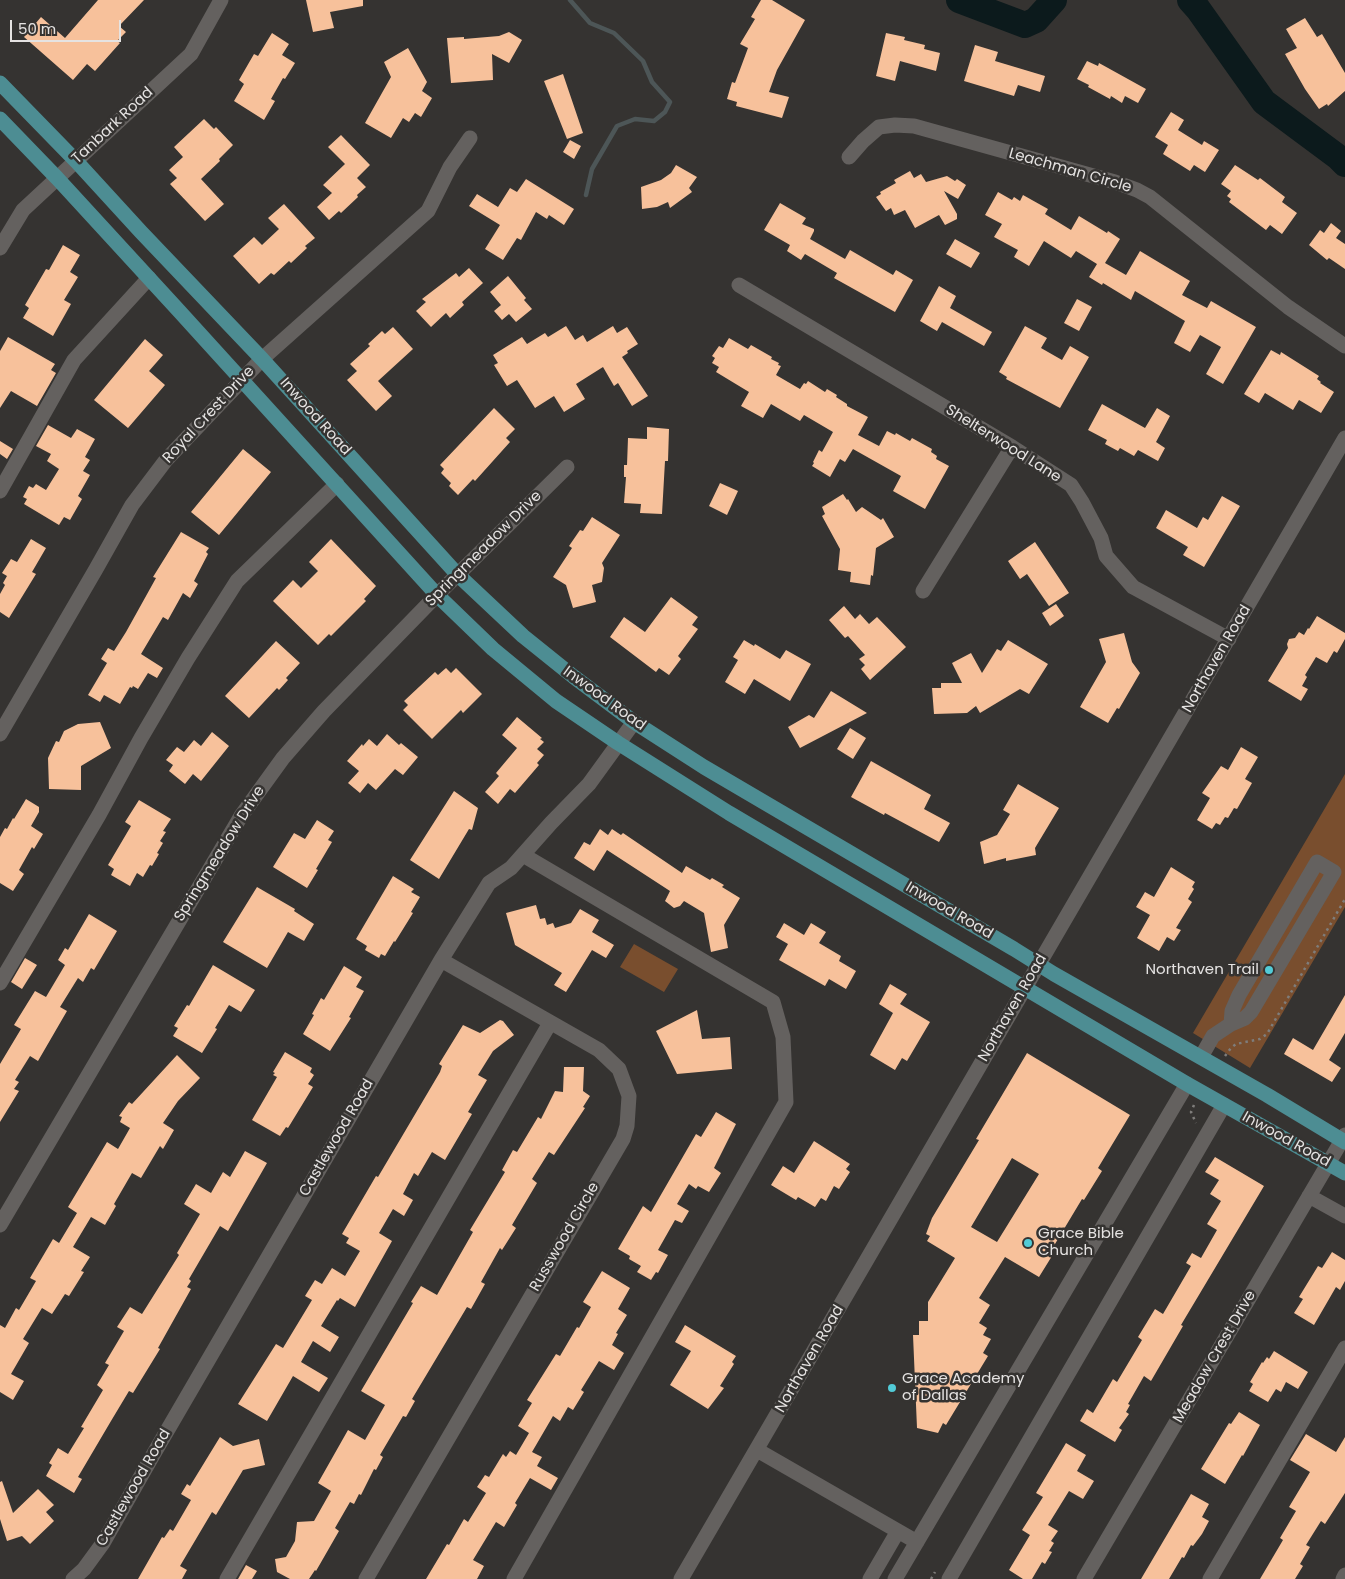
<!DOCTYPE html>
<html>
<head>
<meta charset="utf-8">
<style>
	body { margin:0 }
	#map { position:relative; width:1345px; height:1579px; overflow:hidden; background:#353331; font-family:Poppins,sans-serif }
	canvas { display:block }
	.scale { position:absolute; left:10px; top:20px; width:111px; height:22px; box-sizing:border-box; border:2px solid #e5e3e2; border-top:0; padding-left:6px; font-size:15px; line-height:18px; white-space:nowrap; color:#e5e3e2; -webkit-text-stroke:4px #353331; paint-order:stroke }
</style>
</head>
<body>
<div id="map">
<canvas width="1345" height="1579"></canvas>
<div class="scale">50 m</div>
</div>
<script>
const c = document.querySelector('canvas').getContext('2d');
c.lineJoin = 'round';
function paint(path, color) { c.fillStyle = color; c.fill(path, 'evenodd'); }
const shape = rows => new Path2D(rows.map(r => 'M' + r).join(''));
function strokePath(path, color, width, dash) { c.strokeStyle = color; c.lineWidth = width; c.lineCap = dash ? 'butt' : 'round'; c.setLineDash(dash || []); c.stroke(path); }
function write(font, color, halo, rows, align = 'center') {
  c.font = font + ' Poppins,sans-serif'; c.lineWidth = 5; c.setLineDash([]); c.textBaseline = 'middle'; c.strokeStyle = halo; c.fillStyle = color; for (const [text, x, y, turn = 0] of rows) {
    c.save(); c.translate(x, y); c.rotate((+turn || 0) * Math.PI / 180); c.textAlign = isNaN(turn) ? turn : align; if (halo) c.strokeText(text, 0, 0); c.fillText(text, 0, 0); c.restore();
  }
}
paint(shape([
	[1345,774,1345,907,1250,1068,1193,1033],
	[634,944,678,969,664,992,620,967]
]), '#794e2e');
strokePath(shape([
	[570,0,590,23,614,33,643,61,652,82,670,102,665,112,654,121,635,119,617,126,592,169,586,195]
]), '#4d5657', 4.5);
strokePath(shape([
	[959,0,1025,25,1036,20,1054,0],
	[1190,0,1198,9,1264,102,1338,157,1345,164]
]), '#0c1a1c', 26);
paint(shape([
	[98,0,144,0,119,26,126,32,117,41,120,43,95,71,87,64,73,80,24,37,41,17,65,38],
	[306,0,363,0,363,6,330,12,334,28,313,32],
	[761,0,772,0,805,20,777,70,769,92,789,97,782,118,736,106,737,102,727,99,732,82,735,83,748,48,740,44,755,19,751,17],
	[1305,18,1317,37,1322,34,1345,73,1345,91,1328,106,1327,104,1319,109,1305,89,1285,54,1297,48,1286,29],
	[509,32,522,40,509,63,492,54,493,80,451,83,447,38,464,37,464,39,499,36],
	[272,33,289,44,282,55,295,63,285,79,283,78,271,99,275,101,264,120,234,101,244,84,239,80,254,54,258,56],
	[886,33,905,37,904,40,925,45,924,49,940,53,936,71,900,61,895,81,876,76],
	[975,45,998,52,995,61,1045,76,1040,92,1018,85,1014,96,964,81],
	[408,48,427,82,422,91,432,98,421,117,415,113,409,122,403,118,391,138,365,123,391,77,384,62],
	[1087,61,1098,66,1099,63,1146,89,1138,103,1125,96,1122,103,1111,96,1110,99,1088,87,1089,85,1077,79],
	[563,74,583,133,567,139,544,81],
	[1171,112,1184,120,1178,130,1202,145,1204,141,1219,150,1205,172,1194,165,1190,171,1163,154,1168,145,1155,137],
	[204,119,214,129,216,127,233,145,219,159,220,161,201,179,224,204,205,221,170,184,177,178,169,170,183,157,174,147],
	[341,135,370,165,357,178,366,187,357,195,358,197,341,213,339,211,329,220,317,207,332,193,323,185,345,164,328,147],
	[570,140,581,146,574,159,563,152],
	[676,165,697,177,689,188,692,192,670,208,668,202,657,207,642,209,641,187,661,180,671,173],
	[1235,165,1258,180,1260,178,1285,197,1282,202,1297,213,1282,234,1270,225,1266,230,1229,202,1231,199,1227,196,1231,191,1221,184],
	[910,171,914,178,921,174,926,182,947,176,955,181,957,179,966,185,958,199,944,191,957,214,957,219,945,225,939,215,915,228,905,210,894,215,891,208,886,211,876,197,881,194,880,192,896,183,894,180],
	[526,179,574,209,564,225,549,215,547,219,536,212,521,240,517,238,503,260,485,249,500,225,469,206,477,194,498,207,510,188,517,192],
	[998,192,1012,200,1014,197,1020,201,1023,195,1048,209,1045,214,1071,230,1079,216,1107,233,1108,231,1120,239,1105,263,1126,275,1140,251,1190,281,1182,295,1207,308,1211,301,1256,327,1223,384,1206,374,1221,347,1200,335,1190,352,1174,343,1185,321,1135,291,1131,300,1103,283,1102,285,1089,277,1097,264,1076,251,1071,258,1044,241,1029,266,1014,257,1018,250,994,237,1002,224,985,215],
	[780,203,806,218,802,224,814,229,814,231,810,239,845,259,850,250,893,275,896,270,913,280,895,312,834,278,837,273,805,254,801,260,787,251,790,245,764,230],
	[284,204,315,238,305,246,307,248,291,263,289,261,274,275,271,273,259,284,233,256,254,237,262,245,279,229,268,218],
	[1331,223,1341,231,1336,238,1345,244,1345,269,1329,258,1327,260,1309,245,1320,230,1324,233],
	[955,239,980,253,971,268,946,254],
	[63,245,80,255,70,272,78,277,64,300,71,304,53,336,23,318,29,308,25,305,46,269,49,270],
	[469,268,483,283,462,302,464,305,450,318,446,313,431,327,416,311,426,302,422,299,456,273,459,277],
	[508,276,526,298,524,300,532,309,516,322,509,314,502,320,494,311,501,305,490,292],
	[939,286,956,296,950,308,992,332,984,346,942,322,937,331,920,321],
	[1077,299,1092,307,1079,331,1064,323],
	[566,326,575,340,583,335,587,342,613,326,617,333,627,327,638,344,627,351,628,353,622,357,648,396,632,406,618,383,614,386,603,367,576,384,585,399,564,412,554,396,535,408,517,380,507,386,494,365,498,363,493,355,522,337,527,344,545,333,548,337],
	[1025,326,1047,338,1041,348,1062,360,1070,346,1089,357,1060,408,1006,379,1007,377,999,372],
	[393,327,413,349,378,381,392,396,376,411,347,380,357,371,350,364,370,346,368,344,382,331,385,334],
	[8,337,55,364,51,370,56,373,37,406,11,391,0,408,0,351],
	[729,338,748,349,751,345,772,357,771,359,779,363,778,365,781,366,776,375,800,389,804,383,806,384,808,381,825,392,827,389,837,395,836,397,847,404,847,406,868,417,858,435,879,446,887,431,895,435,896,433,910,441,912,438,932,449,931,452,937,456,936,459,949,466,925,509,893,491,901,476,853,449,845,462,840,459,830,477,812,466,814,463,813,462,819,450,822,452,833,432,804,415,800,421,771,404,763,418,741,406,749,392,716,372,719,367,712,363,715,358,712,356,719,346,723,348],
	[145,339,163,355,149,371,165,385,128,428,94,400],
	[1271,350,1280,355,1281,352,1319,376,1317,379,1321,382,1320,383,1334,392,1321,413,1299,400,1293,410,1265,393,1259,403,1244,394],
	[1102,404,1145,428,1157,408,1170,416,1156,442,1165,448,1158,461,1138,450,1134,456,1120,448,1118,451,1105,444,1107,440,1088,430],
	[494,408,515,429,506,438,510,442,475,481,473,479,458,495,449,486,451,483,441,473,444,469,440,465],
	[48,425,71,438,77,429,95,439,85,457,90,460,83,471,90,475,78,496,82,499,70,520,64,517,59,525,24,504,27,499,23,497,29,486,33,488,36,484,46,490,59,469,47,461,51,454,36,446],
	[647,427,669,429,668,461,665,461,662,514,640,513,641,504,624,503,626,477,624,477,624,465,627,465,628,438,647,439],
	[0,441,13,449,7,459,0,454],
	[243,449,271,472,219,535,191,512],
	[720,483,738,491,727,515,709,506],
	[843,494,847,500,848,499,856,512,862,507,881,520,883,518,894,537,876,548,873,576,871,575,870,585,850,582,851,572,838,570,840,549,822,516,825,514,822,507],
	[1222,496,1240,506,1204,567,1183,555,1188,547,1156,528,1166,510,1197,528,1203,517,1208,520],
	[592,517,620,535,602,563,604,568,602,582,592,585,596,602,573,608,566,585,553,577,572,548,569,546,580,530,583,531],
	[181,532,209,548,206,552,208,554,194,581,198,584,190,598,183,593,168,620,163,617,141,654,163,668,157,678,148,673,138,689,133,686,132,688,130,687,120,704,104,695,100,702,88,695,107,663,101,659,108,648,114,651,126,632,156,578,153,577],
	[31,539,46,548,32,572,36,574,9,618,0,612,0,594,5,585,3,583,7,576,2,573,11,559,17,562],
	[331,539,376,586,364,599,366,601,331,636,329,634,318,645,273,601,293,580,301,588,318,571,309,562],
	[1035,542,1069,593,1049,606,1027,574,1020,579,1008,561],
	[671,597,698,617,692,625,698,629,678,656,681,659,669,675,659,668,656,672,610,637,624,617,645,632],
	[1056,604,1064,616,1050,626,1042,613],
	[844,606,855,619,860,614,869,624,877,617,906,647,870,680,861,669,865,665,859,659,865,655,848,636,845,638,829,620],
	[1317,616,1345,633,1345,639,1337,653,1334,651,1327,663,1316,657,1305,675,1307,677,1302,686,1308,689,1301,701,1268,681,1288,648,1287,644,1289,639,1295,638,1299,632,1304,635,1308,628,1309,629],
	[1124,633,1132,662,1140,673,1119,709,1117,708,1108,723,1080,707,1106,662,1099,639],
	[744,640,754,646,755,644,780,659,786,650,811,664,790,701,754,679,745,694,725,682,738,660,733,657],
	[1008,640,1048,664,1029,694,1020,689,980,713,976,706,967,713,934,714,932,688,941,688,941,683,962,683,952,663,971,653,982,673,997,649,1001,651],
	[276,641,300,663,286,678,288,680,279,690,277,688,249,718,225,696],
	[446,668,451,673,456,668,482,694,463,713,461,710,432,739,403,710,408,705,404,701,435,672,438,675],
	[831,691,867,713,800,748,788,727,809,715,814,718],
	[517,717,542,738,540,739,544,742,537,749,544,755,537,763,539,765,515,793,510,789,498,804,485,792,499,776,496,773,517,748,502,735],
	[100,722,111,748,81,766,81,790,49,789,48,758,56,741,59,742,64,731,78,724],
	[850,728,866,738,853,759,837,749],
	[212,732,229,746,201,781,193,774,185,784,169,771,173,765,166,760,177,747,184,752,194,740,201,746],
	[387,734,399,745,401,743,418,757,403,775,395,769,376,790,368,783,360,793,348,783,359,771,347,761,362,744,363,746,369,739,377,746],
	[1241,747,1258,757,1245,779,1252,783,1237,809,1234,808,1228,818,1225,817,1220,825,1216,823,1212,829,1197,820,1210,798,1202,793,1221,766,1228,770],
	[871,761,931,795,924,809,950,823,939,842,885,813,884,815,851,797],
	[1018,784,1059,808,1035,848,1036,855,1006,861,1006,858,984,864,980,842,997,835,1010,814,1003,810],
	[454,791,478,808,472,830,469,829,439,879,410,860],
	[26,799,39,807,39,812,31,826,43,834,34,849,32,847,19,870,24,874,13,891,0,883,0,837,5,828,7,829,13,818,14,819],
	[139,800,171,819,163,831,166,832,160,841,163,843,157,853,159,854,152,866,150,865,143,877,137,873,130,886,111,875,114,869,108,865,131,826,125,822],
	[317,820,334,831,328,840,332,842,316,869,318,870,307,888,273,867,294,833,305,839],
	[600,829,608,835,612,829,621,835,623,833,682,873,686,866,710,880,712,878,724,885,722,887,740,898,724,925,728,948,711,952,704,913,684,901,680,906,674,908,665,901,670,891,607,850,594,871,574,858,584,842,590,845],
	[1171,867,1195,882,1192,887,1194,889,1188,899,1192,902,1176,928,1181,930,1174,941,1167,937,1159,951,1137,938,1150,915,1136,907,1145,892,1154,897],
	[393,876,414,889,411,892,420,897,411,912,413,913,395,942,394,941,385,956,381,954,379,958,365,950,367,946,356,939],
	[257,887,295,909,294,911,314,924,304,941,288,932,267,968,223,942],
	[536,905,540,919,545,918,547,925,553,923,555,928,571,923,580,909,599,920,592,932,614,945,606,958,592,950,566,992,554,985,562,973,515,945,506,913],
	[89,914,117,931,94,970,91,968,83,982,78,978,60,1007,67,1011,38,1061,30,1056,15,1080,19,1082,14,1089,19,1091,0,1122,0,1064,21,1029,14,1025,35,991,46,997,65,965,58,960,65,948,68,950],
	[784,923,804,935,811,923,826,932,819,943,841,956,839,961,856,971,846,989,829,979,825,986,779,960,788,944,776,937],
	[25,958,37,965,22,989,11,982],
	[213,965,255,990,241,1012,229,1005,215,1028,217,1029,202,1053,173,1036,178,1028,174,1026,187,1005,189,1006],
	[344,966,362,977,356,987,364,991,349,1017,351,1018,330,1051,303,1034,314,1015,312,1014,321,998,324,1000],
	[890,984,907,994,900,1004,930,1022,907,1061,902,1058,895,1070,870,1055,893,1013,879,1004],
	[1345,995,1345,1033,1329,1060,1341,1068,1332,1082,1284,1054,1293,1038,1313,1050],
	[697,1010,702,1039,730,1037,732,1069,677,1074,656,1031],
	[500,1020,503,1021,514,1035,493,1051,478,1075,487,1080,468,1112,472,1114,445,1160,432,1152,418,1176,414,1173,403,1194,413,1200,404,1216,393,1209,379,1233,392,1241,355,1307,340,1298,338,1301,337,1300,321,1326,339,1337,330,1352,313,1341,301,1362,328,1378,319,1392,293,1376,267,1421,238,1404,276,1344,283,1348,312,1300,305,1296,315,1280,322,1284,332,1268,345,1276,360,1251,346,1243,349,1238,342,1234,376,1176,378,1177,440,1072,442,1066,439,1064,463,1025,480,1033],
	[285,1052,312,1068,310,1072,314,1075,308,1084,313,1087,288,1128,286,1127,280,1136,252,1120,277,1077,273,1075,275,1073,273,1072],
	[1027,1053,1130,1115,1098,1168,1102,1171,1084,1200,1082,1199,1049,1254,1052,1256,1039,1277,1005,1257,979,1298,990,1305,979,1323,987,1328,983,1335,991,1339,983,1353,988,1356,946,1425,943,1423,938,1433,917,1428,913,1335,919,1335,919,1321,928,1321,928,1302,955,1258,927,1241,930,1236,926,1234,932,1218,979,1140,976,1139],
	[1012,1158,1039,1174,997,1242,971,1227],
	[177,1055,200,1078,178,1101,163,1123,174,1130,163,1149,160,1146,141,1178,132,1173,114,1204,116,1206,105,1225,91,1217,73,1247,90,1257,81,1271,84,1272,69,1296,65,1294,52,1314,42,1308,23,1339,29,1343,11,1374,24,1381,13,1400,0,1392,0,1325,5,1328,16,1308,19,1310,36,1281,30,1278,53,1239,59,1243,77,1213,68,1207,107,1142,118,1149,130,1128,120,1122,122,1117,119,1116,129,1102,132,1104],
	[564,1067,584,1067,583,1091,590,1096,583,1107,585,1108,554,1155,549,1152,532,1179,537,1183,512,1225,516,1228,502,1250,500,1248,481,1282,485,1284,471,1309,467,1307,412,1399,415,1401,406,1417,403,1416,380,1455,383,1457,376,1470,374,1469,361,1495,359,1494,354,1504,350,1502,335,1528,339,1531,316,1571,315,1570,309,1579,290,1579,277,1572,275,1559,286,1557,295,1541,297,1522,314,1521,331,1491,318,1483,348,1430,365,1440,385,1405,361,1391,413,1303,411,1302,421,1286,437,1295,473,1232,470,1230,505,1172,502,1170,513,1150,517,1152,538,1117,541,1119,555,1091,563,1092],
	[716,1112,736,1124,714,1168,721,1173,709,1192,698,1186,696,1189,689,1184,677,1204,689,1211,682,1223,675,1220,658,1250,668,1255,658,1273,656,1272,651,1280,637,1272,641,1266,629,1259,630,1256,618,1249,643,1206,651,1212,696,1134,701,1137],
	[814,1141,850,1164,846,1169,850,1172,839,1189,834,1186,826,1201,821,1198,815,1207,798,1197,796,1200,771,1185,783,1166,794,1173],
	[245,1151,267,1163,228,1231,220,1226,189,1279,191,1281,187,1287,191,1289,158,1348,160,1349,133,1393,129,1391,111,1421,78,1477,82,1479,74,1493,46,1476,52,1465,49,1463,58,1448,68,1454,84,1428,81,1427,103,1390,97,1385,109,1365,105,1363,124,1331,117,1327,130,1307,142,1314,179,1255,177,1253,200,1214,184,1204,196,1184,211,1193,223,1172,230,1177],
	[1215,1157,1264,1186,1181,1325,1183,1326,1151,1381,1144,1376,1128,1404,1130,1405,1126,1412,1129,1414,1119,1428,1122,1430,1115,1442,1080,1421,1087,1409,1093,1413,1113,1379,1117,1382,1142,1340,1138,1337,1155,1309,1163,1314,1191,1266,1186,1263,1192,1253,1201,1258,1217,1230,1207,1224,1221,1201,1210,1194,1219,1180,1205,1172],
	[1332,1252,1345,1260,1345,1281,1340,1290,1336,1287,1314,1325,1294,1313,1303,1299,1299,1297,1318,1266,1322,1268],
	[602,1271,630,1288,618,1309,627,1315,616,1333,618,1334,612,1345,624,1353,614,1370,599,1361,581,1390,584,1392,573,1410,568,1407,560,1421,553,1416,532,1452,542,1457,537,1466,558,1478,551,1490,530,1478,515,1503,517,1505,504,1527,496,1522,473,1560,484,1566,477,1579,426,1579,447,1544,449,1545,464,1519,468,1522,486,1493,477,1487,485,1475,489,1477,503,1454,506,1457,510,1451,516,1455,529,1433,518,1426,532,1403,527,1400,556,1354,560,1356,577,1327,579,1328,591,1307,583,1302],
	[685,1325,736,1356,732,1362,734,1364,720,1386,724,1388,708,1409,670,1385,691,1351,675,1342],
	[1274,1351,1308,1372,1298,1389,1286,1382,1281,1392,1276,1389,1268,1402,1249,1391,1253,1384,1250,1382,1262,1362,1263,1363,1267,1357,1269,1359],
	[1239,1412,1260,1425,1243,1456,1242,1455,1225,1484,1201,1469,1229,1423,1231,1424],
	[1306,1434,1336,1452,1345,1437,1345,1493,1325,1524,1321,1521,1306,1545,1310,1547,1300,1564,1303,1566,1295,1579,1260,1579,1283,1540,1280,1538,1296,1511,1289,1507,1310,1472,1290,1460],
	[220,1437,233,1446,259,1439,265,1465,243,1470,216,1515,212,1512,180,1566,187,1570,182,1579,138,1579,162,1537,164,1538,170,1529,173,1531,191,1500,181,1494,187,1484,190,1486],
	[1066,1443,1086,1455,1077,1471,1094,1481,1083,1499,1069,1491,1048,1525,1058,1531,1051,1541,1054,1543,1049,1551,1052,1552,1045,1564,1042,1562,1032,1579,1023,1579,1009,1570,1030,1535,1022,1530,1043,1497,1036,1493],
	[2,1481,13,1513,38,1489,54,1505,46,1512,54,1521,30,1544,22,1536,7,1541,0,1519,0,1482],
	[1191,1494,1209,1504,1202,1517,1209,1521,1202,1534,1193,1546,1191,1545,1184,1558,1182,1557,1169,1579,1141,1579],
	[246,1565,257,1571,252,1579,238,1579]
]), '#f7c19b');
strokePath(shape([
	[1225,1056,1231,1048,1236,1044,1260,1039,1267,1034,1345,899],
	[1194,1105,1191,1112,1196,1123],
	[931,1579,935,1572]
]), '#7f7d7b', 2.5, [2.5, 4]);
strokePath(shape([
	[849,157,863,141,879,127,895,125,914,126,1115,182,1137,190,1150,197,1288,307,1345,346],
	[0,248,23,210,191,54,221,0],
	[739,285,1012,447,1071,485,1082,502,1101,538,1106,556,1133,587,1229,639],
	[0,491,74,360,149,278],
	[923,591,1012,447],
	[0,734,96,569,132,505,166,460,262,359,428,211,450,167,470,138],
	[1317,862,1334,872,1251,1012,1245,1018,1231,1024,1232,1011,1239,995,1317,862],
	[0,983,99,815,141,738,188,658,237,581,337,484],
	[1201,1057,1213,1036,1231,1024],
	[1309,1196,1345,1216],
	[0,1225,241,816,283,758,324,711,437,595,567,467],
	[757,1450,917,1542],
	[73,1579,84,1569,103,1543,153,1455,441,960,489,883,511,868,551,823,589,784,634,722],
	[227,1579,550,1023],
	[366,1579,623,1139,627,1126,629,1096,619,1069,599,1050,441,960],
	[514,1579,786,1102,783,1037,773,1002,523,855],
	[681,1579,1345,438],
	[870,1579,898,1531],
	[895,1579,1187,1084],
	[949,1579,1224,1105],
	[1084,1579,1345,1135],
	[1210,1579,1345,1348],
	[1343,1579,1345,1575]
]), '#64615f', 15);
strokePath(shape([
	[0,83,76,161,141,232,262,359,457,574,523,636,574,677,634,722,704,767,1014,949,1054,974,1267,1095,1345,1142],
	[0,119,57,178,180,312,437,595,493,649,556,701,618,743,729,813,1187,1084,1345,1173]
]), '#4d8d93', 15);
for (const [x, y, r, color] of [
	[1269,970,5,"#52cbd7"],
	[1028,1243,5,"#52cbd7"],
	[892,1388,5,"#52cbd7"]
]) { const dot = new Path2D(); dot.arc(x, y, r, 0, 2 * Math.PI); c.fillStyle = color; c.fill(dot); strokePath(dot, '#353331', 2); }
write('15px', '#e5e3e2', '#353331', [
	["Tanbark Road",113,126,-43],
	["Leachman Circle",1070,171,16],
	["Royal Crest Drive",209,415,-47],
	["Inwood Road",315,417,48],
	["Shelterwood Lane",1003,444,32],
	["Springmeadow Drive",484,549,-45],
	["Northaven Road",1217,659,-60],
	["Inwood Road",604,699,36],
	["Springmeadow Drive",220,854,-58],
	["Inwood Road",949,911,30],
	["Northaven Road",1013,1008,-60],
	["Castlewood Road",337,1138,-60],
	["Inwood Road",1286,1140,29],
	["Russwood Circle",565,1237,-60],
	["Meadow Crest Drive",1215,1357,-60],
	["Northaven Road",810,1359,-60],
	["Castlewood Road",134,1488,-60]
]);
write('15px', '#e5e3e2', '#353331', [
	["Northaven Trail",1259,970,"right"],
	["Grace Bible",1038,1234],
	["Church",1038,1251],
	["Grace Academy",902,1379],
	["of Dallas",902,1396]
], 'left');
</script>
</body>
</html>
